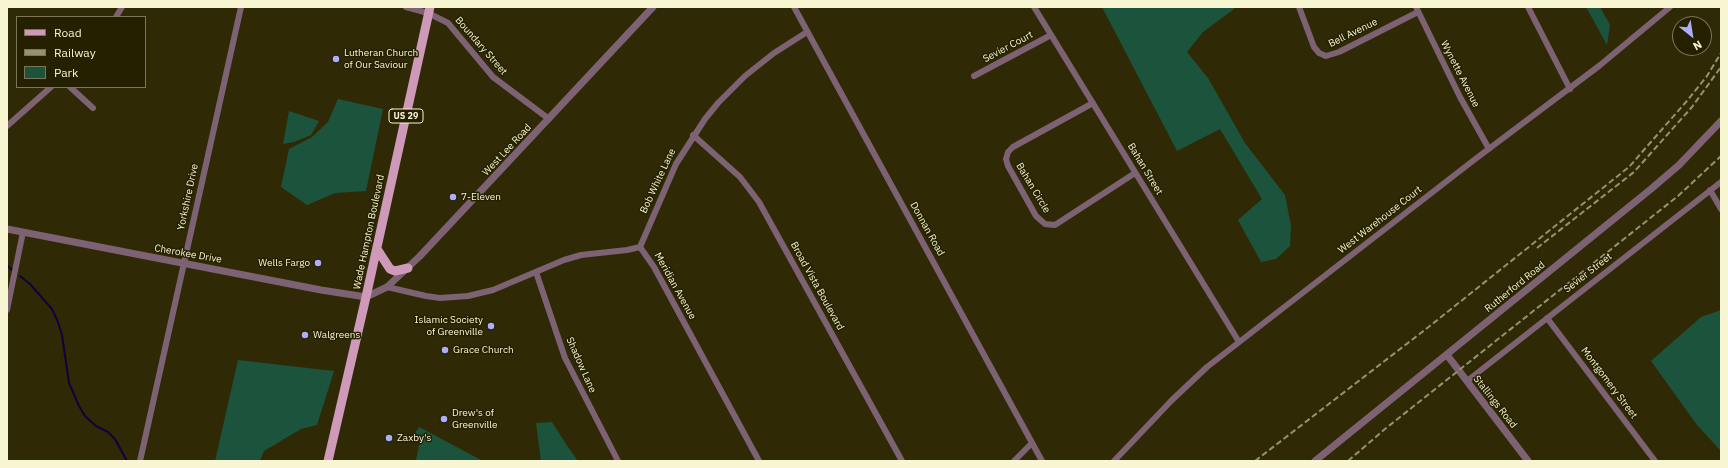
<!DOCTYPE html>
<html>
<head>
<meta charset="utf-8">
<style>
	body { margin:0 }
	#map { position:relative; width:1728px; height:468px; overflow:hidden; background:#2f2a05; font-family:"IBM Plex Sans",sans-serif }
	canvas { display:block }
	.frame { position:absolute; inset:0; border:8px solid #f8f5d3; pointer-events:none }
	.legend { position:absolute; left:16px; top:16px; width:130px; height:72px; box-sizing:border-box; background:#252100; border:1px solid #797654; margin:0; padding:5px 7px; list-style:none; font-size:12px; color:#f8f5d3 }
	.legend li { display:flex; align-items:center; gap:8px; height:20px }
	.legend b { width:20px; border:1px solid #797654 }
	.north { position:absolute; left:1672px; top:16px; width:40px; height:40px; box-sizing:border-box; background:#252100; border:1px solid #797654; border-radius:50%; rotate:150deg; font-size:11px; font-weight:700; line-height:16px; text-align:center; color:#f8f5d3 }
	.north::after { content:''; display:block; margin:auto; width:14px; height:18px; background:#adaffb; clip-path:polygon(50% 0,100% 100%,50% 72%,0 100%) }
</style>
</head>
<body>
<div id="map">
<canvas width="1728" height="468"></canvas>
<div class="frame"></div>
<ul class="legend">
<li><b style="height:5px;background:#cf9aba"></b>Road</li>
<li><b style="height:5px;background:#96926e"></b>Railway</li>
<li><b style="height:11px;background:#1c533c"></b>Park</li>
</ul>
<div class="north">N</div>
</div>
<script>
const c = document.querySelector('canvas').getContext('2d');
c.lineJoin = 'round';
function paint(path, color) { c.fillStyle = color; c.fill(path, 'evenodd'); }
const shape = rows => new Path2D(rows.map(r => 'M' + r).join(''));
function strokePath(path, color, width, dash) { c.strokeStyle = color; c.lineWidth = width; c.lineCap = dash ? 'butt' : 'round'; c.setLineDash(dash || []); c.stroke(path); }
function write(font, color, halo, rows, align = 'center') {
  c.font = font + ' "IBM Plex Sans",sans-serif'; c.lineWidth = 3; c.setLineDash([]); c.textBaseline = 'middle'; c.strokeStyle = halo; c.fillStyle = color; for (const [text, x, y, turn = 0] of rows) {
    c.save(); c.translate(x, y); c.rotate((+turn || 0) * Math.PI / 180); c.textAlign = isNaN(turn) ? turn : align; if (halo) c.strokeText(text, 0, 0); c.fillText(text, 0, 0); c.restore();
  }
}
paint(shape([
	[1102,7,1234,7,1234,9,1203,32,1187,52,1208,78,1245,143,1285,195,1291,226,1290,246,1276,259,1261,262,1238,220,1262,199,1220,129,1177,151],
	[1586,7,1600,7,1610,25,1607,45],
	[338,99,383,109,366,191,335,193,307,205,281,187,289,149,312,137,328,122],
	[289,111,319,121,311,135,294,142,283,144],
	[1721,310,1721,451,1697,425,1651,361,1701,317],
	[238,360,334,371,317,425,301,429,264,451,260,461,215,461],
	[552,422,566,444,578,461,541,461,536,423],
	[419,427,483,461,416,460,421,436,415,433]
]), '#1c533c');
strokePath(shape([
	[7,265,12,270],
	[20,276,30,284,52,309,58,322,62,335,69,383,79,406,85,416,96,426,108,432,115,439,127,461]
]), '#11023e', 2);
strokePath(shape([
	[406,7,428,13,448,23,493,77,549,119],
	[794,7,1042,461],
	[1034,7,1239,342],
	[1299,7,1314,47,1319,53,1326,56,1339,52,1418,12],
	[1416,7,1460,97,1489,149],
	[1528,7,1570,89],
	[116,17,122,7],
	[974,76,1051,35],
	[70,87,93,108],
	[1093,103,1013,147,1008,152,1006,159,1008,166,1036,216,1045,224,1055,225,1135,173],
	[7,126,51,87],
	[693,135,740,177,759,202,902,461],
	[1710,190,1721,209],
	[640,247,676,164,705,119,718,103,745,76,774,53,807,32],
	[640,247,654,267,759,461],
	[536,272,565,358,618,461],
	[387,287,426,296,440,298,468,296,493,290,564,260,581,255,627,250,640,247],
	[7,310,23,232],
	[1547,318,1655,461],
	[1467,381,1721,182],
	[140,461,241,7],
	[1014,461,1032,443],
	[1114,461,1172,400,1207,367,1474,160,1599,66,1670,7]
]), '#7c6272', 6);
strokePath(shape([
	[7,229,321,290,366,297,387,287,420,256,653,7],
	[1447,355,1528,461],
	[1315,461,1651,189,1679,165,1721,121]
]), '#7c6272', 7);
strokePath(shape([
	[377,249,390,269,395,271,408,268],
	[328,461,366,297,430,7]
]), '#cf9aba', 9);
strokePath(shape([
	[1537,248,1634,172,1692,107,1721,67],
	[1255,461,1426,329,1629,167,1686,102,1707,76,1721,53],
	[1348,461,1385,429,1678,196,1721,156]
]), '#96926e', 2, [6, 3]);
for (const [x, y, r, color] of [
	[336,59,4,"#adaffb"],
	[453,197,4,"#adaffb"],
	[318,263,4,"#adaffb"],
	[491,326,4,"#adaffb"],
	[305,335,4,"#adaffb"],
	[445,350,4,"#adaffb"],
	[444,419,4,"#adaffb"],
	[389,438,4,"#adaffb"]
]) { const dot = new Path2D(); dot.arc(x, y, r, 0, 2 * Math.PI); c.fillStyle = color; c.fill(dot); strokePath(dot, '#252100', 1.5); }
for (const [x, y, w] of [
	[406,116,34]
]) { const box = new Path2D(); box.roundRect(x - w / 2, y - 7, w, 14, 3); c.fillStyle = '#252100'; c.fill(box); strokePath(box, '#f8f5d3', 1); }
write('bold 9px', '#f8f5d3', null, [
	["US 29",406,116]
]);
write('10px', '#f8f5d3', '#252100', [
	["Bell Avenue",1353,33,-26],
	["Boundary Street",481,46,49],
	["Sevier Court",1008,47,-28],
	["Wynette Avenue",1460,74,63],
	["West Lee Road",507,150,-47],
	["Bahan Street",1145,169,59],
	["Bob White Lane",658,181,-65],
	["Bahan Circle",1033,188,59],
	["Yorkshire Drive",188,197,-78],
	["West Warehouse Court",1380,220,-38],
	["Donnan Road",927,229,61],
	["Wade Hampton Boulevard",369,232,-78],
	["Cherokee Drive",188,254,10],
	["Sevier Street",1588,273,-38],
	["Meridian Avenue",675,286,61],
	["Broad Vista Boulevard",817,286,61],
	["Rutherford Road",1515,287,-39],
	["Shadow Lane",581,365,66],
	["Montgomery Street",1609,383,53],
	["Stallings Road",1495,402,52]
]);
write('10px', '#f8f5d3', '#252100', [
	["Lutheran Church",344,53],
	["of Our Saviour",344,65],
	["7-Eleven",461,197],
	["Wells Fargo",310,263,"right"],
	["Islamic Society",483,320,"right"],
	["of Greenville",483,332,"right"],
	["Walgreens",313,335],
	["Grace Church",453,350],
	["Drew's of",452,413],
	["Greenville",452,425],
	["Zaxby's",397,438]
], 'left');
</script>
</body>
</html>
